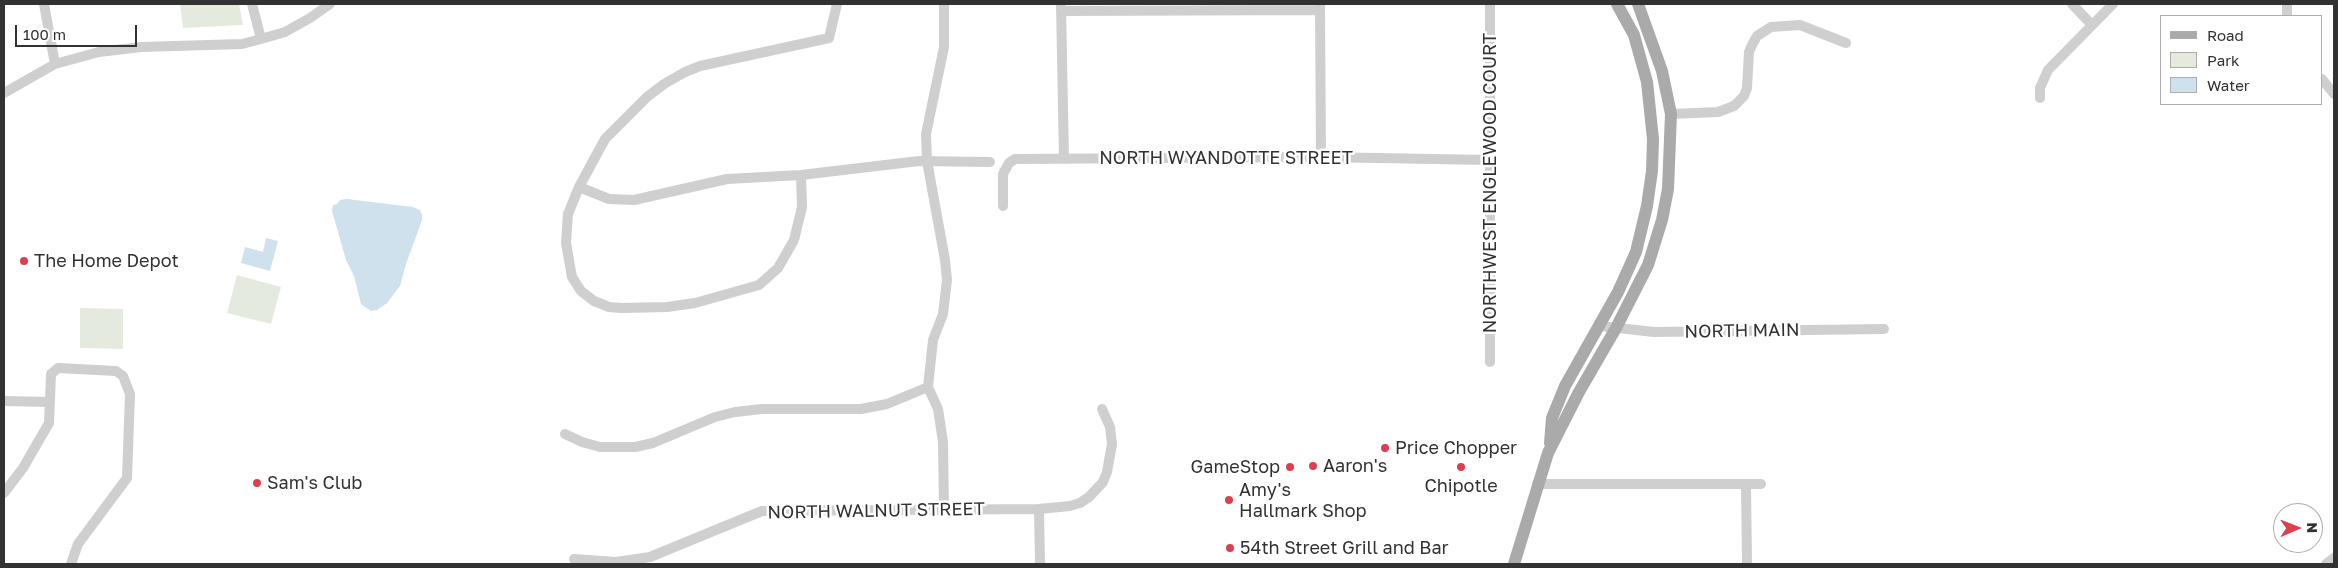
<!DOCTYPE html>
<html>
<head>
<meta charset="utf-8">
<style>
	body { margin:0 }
	#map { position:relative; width:2338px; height:568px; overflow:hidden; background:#fff; font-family:"Golos Text",sans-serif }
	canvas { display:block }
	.frame { position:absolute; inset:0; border:5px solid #323232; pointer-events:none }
	.legend { position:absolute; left:2160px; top:15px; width:162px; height:90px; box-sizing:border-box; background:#fff; border:1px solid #adadad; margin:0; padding:6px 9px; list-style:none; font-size:15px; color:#323232 }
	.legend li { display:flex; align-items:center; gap:10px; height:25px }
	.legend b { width:25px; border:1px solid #adadad }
	.north { position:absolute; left:2273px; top:503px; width:50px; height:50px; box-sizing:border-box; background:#fff; border:1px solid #adadad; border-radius:50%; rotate:89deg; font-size:14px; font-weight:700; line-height:20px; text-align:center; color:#323232 }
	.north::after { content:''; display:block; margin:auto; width:18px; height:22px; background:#dc404e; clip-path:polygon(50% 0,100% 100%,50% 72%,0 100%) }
	.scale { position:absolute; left:15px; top:25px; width:122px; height:22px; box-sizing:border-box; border:2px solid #323232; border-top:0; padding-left:6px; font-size:15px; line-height:18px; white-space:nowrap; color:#323232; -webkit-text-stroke:4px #fff; paint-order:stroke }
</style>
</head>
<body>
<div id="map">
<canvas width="2338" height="568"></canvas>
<div class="frame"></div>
<ul class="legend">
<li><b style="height:6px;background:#aaa"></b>Road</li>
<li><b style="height:14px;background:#e5eade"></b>Park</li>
<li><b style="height:14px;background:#cfe1ec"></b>Water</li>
</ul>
<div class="north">N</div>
<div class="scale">100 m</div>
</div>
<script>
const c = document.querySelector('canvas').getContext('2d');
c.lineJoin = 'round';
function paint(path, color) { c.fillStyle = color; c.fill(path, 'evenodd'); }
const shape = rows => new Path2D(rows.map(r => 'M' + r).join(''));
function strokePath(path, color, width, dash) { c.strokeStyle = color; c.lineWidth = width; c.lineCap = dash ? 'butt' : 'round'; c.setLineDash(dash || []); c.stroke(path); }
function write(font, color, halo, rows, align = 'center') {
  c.font = font + ' "Golos Text",sans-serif'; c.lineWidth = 5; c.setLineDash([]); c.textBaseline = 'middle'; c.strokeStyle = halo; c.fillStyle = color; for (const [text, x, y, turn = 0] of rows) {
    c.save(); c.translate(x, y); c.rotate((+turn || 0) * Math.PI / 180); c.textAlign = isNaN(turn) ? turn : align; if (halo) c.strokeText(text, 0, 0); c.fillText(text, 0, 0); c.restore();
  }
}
paint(shape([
	[180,4,239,4,243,25,183,28],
	[237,275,281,287,271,324,227,313],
	[80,308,123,309,123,349,80,348]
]), '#e5eade');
paint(shape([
	[347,199,413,207,420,210,422,215,422,220,406,264,400,286,387,303,377,310,371,311,361,304,354,276,346,260,332,211,333,205,337,204,340,200],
	[266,238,278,241,270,271,241,263,245,247,263,252]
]), '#cfe1ec');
strokePath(shape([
	[44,4,55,64],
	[252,4,261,39],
	[944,4,944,47,926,134,927,161,945,260,947,280,943,314,933,340,928,387,938,409,943,442,944,510],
	[1490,4,1490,362],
	[2072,4,2091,24],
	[2287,4,2287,16],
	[1061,5,1064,159],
	[1320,6,1321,157],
	[1061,11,1320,10],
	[2322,79,2334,94],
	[4,93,55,64,99,52,141,47,242,44,261,39,285,32,310,18,330,4],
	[2040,98,2040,88,2048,70,2113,4],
	[1671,114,1718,112,1734,106,1744,96,1747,88,1749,52,1752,45,1757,36,1771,27,1800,25,1846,43],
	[801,175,802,207,794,240,778,268,759,285,695,303,667,307,621,308,609,307,594,301,581,291,572,277,566,243,568,214,579,187,605,139,647,97,664,84,685,72,700,66,829,38,837,4],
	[579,187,609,199,634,200,727,179,801,175,919,161,990,162],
	[1003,206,1003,174,1009,163,1015,159,1321,157,1489,160],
	[1600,326,1654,332,1884,329],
	[4,401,49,402],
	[565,434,582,442,600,447,635,447,653,443,715,417,735,412,762,409,861,409,887,404,928,387],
	[1537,484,1761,484],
	[1746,484,1747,564],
	[4,493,23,468,49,423,51,374,58,368,116,371,123,376,130,394,127,478,78,544,71,564],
	[1039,509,1040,564],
	[574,559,616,562,650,557,762,511,1039,509,1070,506,1080,503,1089,497,1103,482,1107,472,1112,444,1110,427,1102,409],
	[2326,564,2334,558]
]), '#cfcfcf', 10);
strokePath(shape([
	[1550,443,1552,418,1565,386,1618,292,1636,252,1647,206,1652,171,1653,139,1647,82,1634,35,1617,4],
	[1514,564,1548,453,1579,392,1616,328,1648,265,1662,220,1668,189,1671,114,1662,71,1638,4]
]), '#aaa', 12);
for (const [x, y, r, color] of [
	[24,261,5,"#dc404e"],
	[1385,448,5,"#dc404e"],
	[1313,466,5,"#dc404e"],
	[1290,467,5,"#dc404e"],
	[1461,467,5,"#dc404e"],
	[257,483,5,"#dc404e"],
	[1229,500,5,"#dc404e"],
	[1230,548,5,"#dc404e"]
]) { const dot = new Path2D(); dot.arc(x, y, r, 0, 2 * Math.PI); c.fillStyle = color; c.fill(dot); strokePath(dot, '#fff', 2); }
write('18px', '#323232', '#fff', [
	["NORTH WYANDOTTE STREET",1226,158],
	["NORTHWEST ENGLEWOOD COURT",1490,183,-90],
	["NORTH MAIN",1742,331,-1],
	["NORTH WALNUT STREET",876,511,-1]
]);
write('18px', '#323232', '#fff', [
	["The Home Depot",34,261],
	["Price Chopper",1395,448],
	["Aaron's",1323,466],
	["GameStop",1280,467,"right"],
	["Sam's Club",267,483],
	["Chipotle",1461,486,"center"],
	["Amy's",1239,490],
	["Hallmark Shop",1239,511],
	["54th Street Grill and Bar",1240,548]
], 'left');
</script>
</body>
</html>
